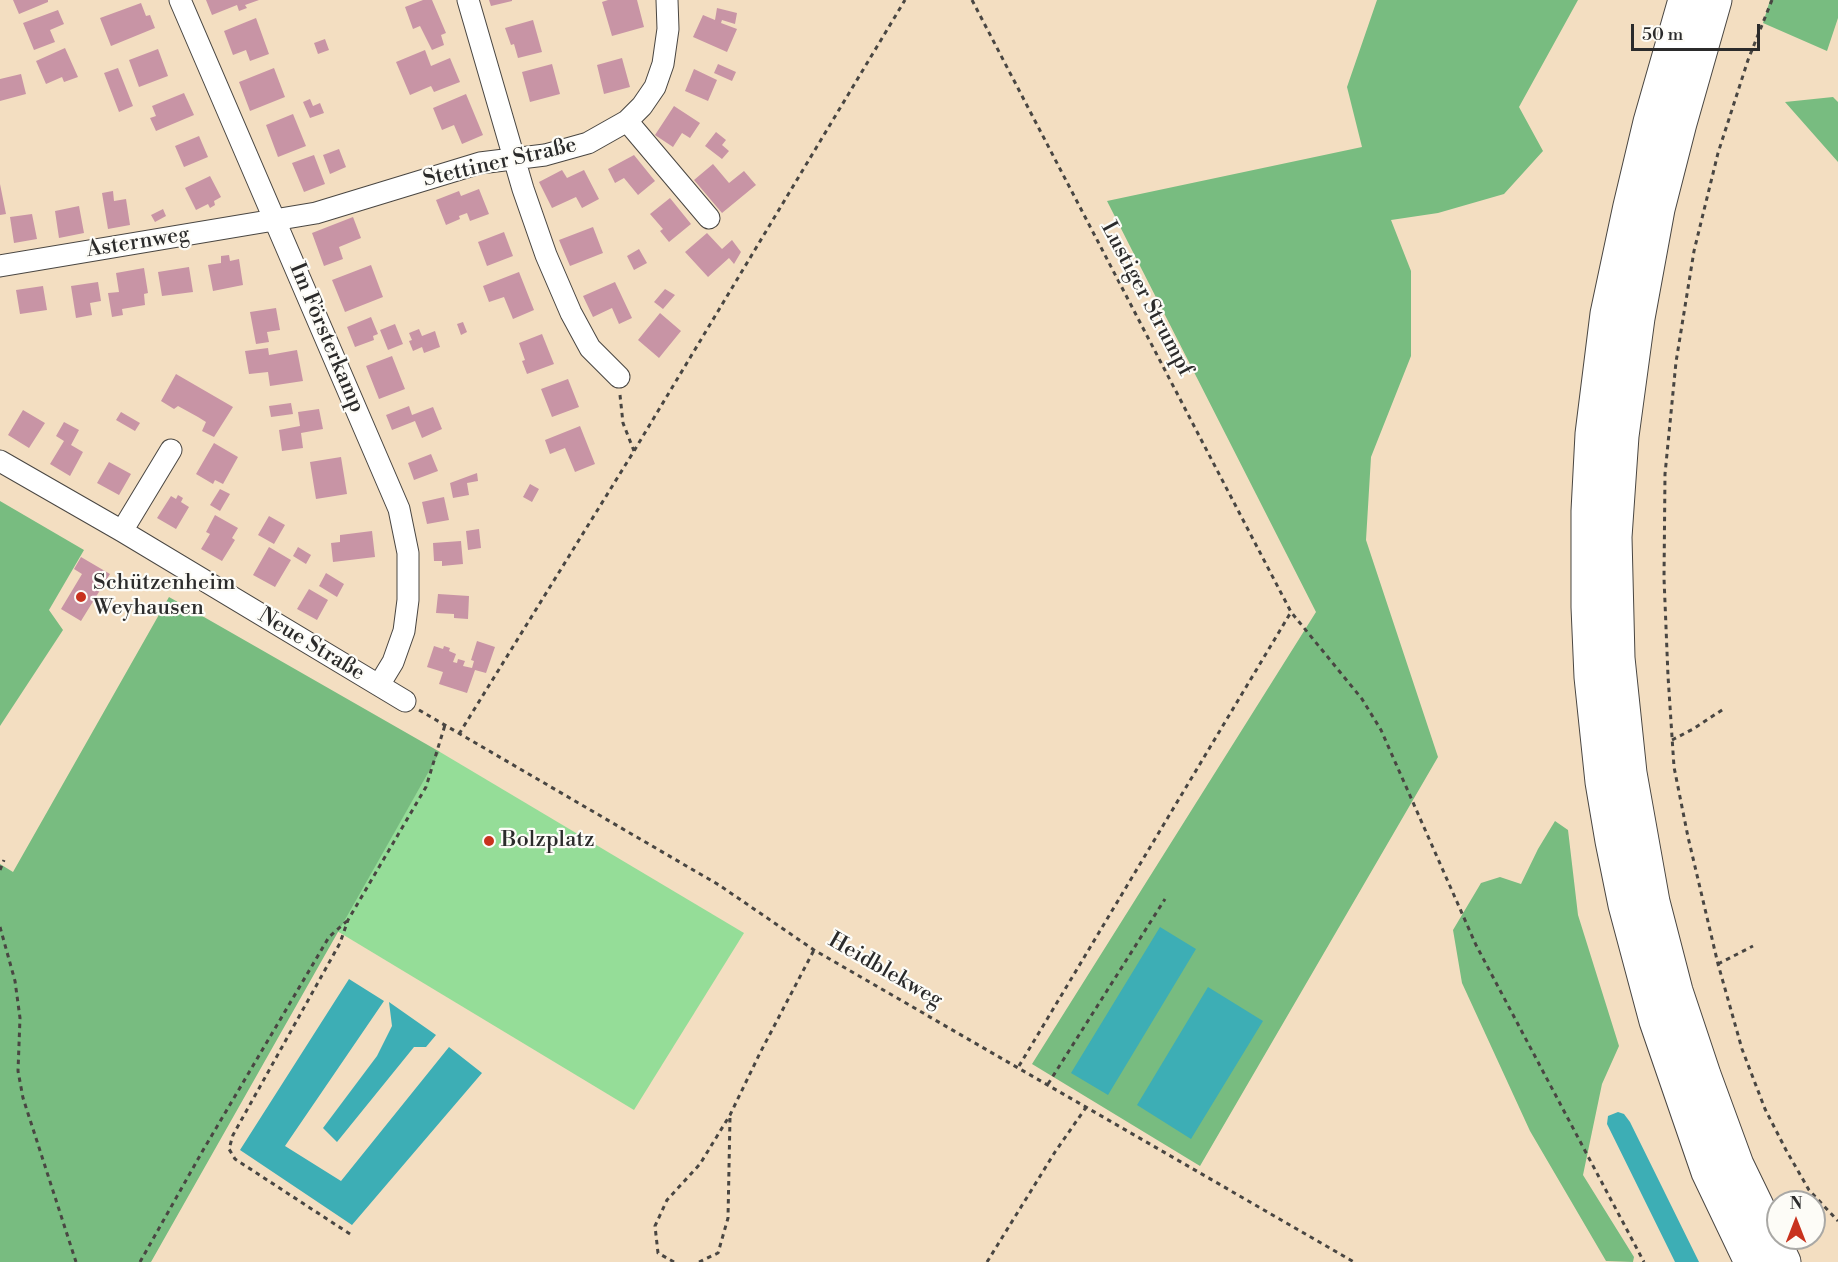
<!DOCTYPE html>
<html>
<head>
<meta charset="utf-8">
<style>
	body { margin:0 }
	#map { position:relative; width:1838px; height:1262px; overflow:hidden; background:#f3dec1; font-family:"Libre Bodoni",serif }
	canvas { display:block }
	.north { position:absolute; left:1766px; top:1190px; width:60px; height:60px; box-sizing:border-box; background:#fdfcf7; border:2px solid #a9a8a5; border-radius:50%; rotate:0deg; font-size:16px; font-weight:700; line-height:24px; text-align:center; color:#2b2b2b }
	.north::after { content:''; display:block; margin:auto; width:21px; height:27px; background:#c8321e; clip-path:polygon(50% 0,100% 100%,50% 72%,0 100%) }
	.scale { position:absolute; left:1631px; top:24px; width:129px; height:27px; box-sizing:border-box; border:3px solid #2b2b2b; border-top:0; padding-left:8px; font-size:18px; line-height:21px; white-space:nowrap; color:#2b2b2b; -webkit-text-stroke:4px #fdfcf7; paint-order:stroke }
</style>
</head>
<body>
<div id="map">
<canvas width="1838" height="1262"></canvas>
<div class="north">N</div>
<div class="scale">50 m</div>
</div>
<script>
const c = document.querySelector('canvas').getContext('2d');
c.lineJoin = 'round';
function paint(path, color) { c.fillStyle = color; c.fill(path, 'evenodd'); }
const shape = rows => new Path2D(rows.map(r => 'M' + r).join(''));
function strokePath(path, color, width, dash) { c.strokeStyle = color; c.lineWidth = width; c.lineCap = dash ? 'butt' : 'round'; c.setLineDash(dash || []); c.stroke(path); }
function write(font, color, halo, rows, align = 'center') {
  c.font = font + ' "Libre Bodoni",serif'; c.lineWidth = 4.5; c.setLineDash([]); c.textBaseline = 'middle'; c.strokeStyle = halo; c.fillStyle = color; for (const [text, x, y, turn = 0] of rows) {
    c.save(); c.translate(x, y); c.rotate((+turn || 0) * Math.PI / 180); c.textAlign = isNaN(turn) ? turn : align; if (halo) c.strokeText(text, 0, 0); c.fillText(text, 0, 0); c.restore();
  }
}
paint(shape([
	[440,752,744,933,634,1110,337,931]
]), '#95dd98');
paint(shape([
	[1377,0,1578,0,1519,107,1543,151,1504,194,1438,213,1391,220,1411,271,1411,356,1371,457,1366,540,1438,757,1200,1166,1032,1064,1316,612,1107,201,1362,147,1347,87],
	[1770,0,1838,0,1838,18,1827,51,1763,23],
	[1833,97,1838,102,1838,162,1785,102],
	[0,501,84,550,49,610,63,630,0,726],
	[169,597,440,752,151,1262,0,1262,0,864,13,872],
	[1555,821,1568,830,1578,915,1619,1046,1602,1084,1583,1175,1634,1257,1633,1262,1606,1261,1530,1131,1462,983,1453,930,1481,883,1500,877,1521,884,1538,849]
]), '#78bc80');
paint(shape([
	[1160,927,1196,949,1108,1095,1071,1073],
	[349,979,384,1001,285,1146,341,1181,449,1047,482,1073,352,1225,240,1150],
	[1208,987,1263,1021,1191,1139,1137,1105],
	[389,1002,436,1035,426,1047,414,1047,337,1142,323,1128,377,1056,392,1026],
	[1618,1112,1624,1114,1630,1122,1699,1262,1675,1262,1607,1124,1608,1116]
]), '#3daeb5');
paint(shape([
	[13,0,48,0,48,2,19,14],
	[206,0,259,0,245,5,247,8,239,11,237,5,212,15],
	[423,0,432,0,446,33,441,35,444,45,432,50,420,26,413,29,405,7],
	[489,0,512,0,512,1,491,6],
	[608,0,637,0,644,27,612,36,602,2],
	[141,3,146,16,150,15,155,28,111,46,100,18],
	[717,8,737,13,735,24,722,20,721,23,737,29,727,52,693,37,703,15,715,20],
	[58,10,64,24,50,30,55,42,34,50,23,23],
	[256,18,269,54,250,61,246,50,233,55,224,31],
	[533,20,542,52,518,58,514,44,511,45,505,28],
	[325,39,329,50,318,54,314,43],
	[65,48,78,77,64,82,62,77,46,84,36,61],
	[158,49,168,76,139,87,129,60],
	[425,50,431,66,450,58,460,82,434,92,431,86,410,95,396,62],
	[622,58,630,87,604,94,597,65],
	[552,64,560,94,530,102,522,72],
	[718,64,736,72,732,81,714,73],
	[118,68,133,106,119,112,104,73],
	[274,68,285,97,250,111,239,82],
	[694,69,717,80,708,101,685,91],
	[21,74,26,94,0,101,0,79],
	[184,93,194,115,156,131,150,118,156,116,152,106],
	[466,94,483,135,462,144,454,125,442,130,433,108],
	[310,99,313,106,320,103,324,113,310,118,303,102],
	[674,106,700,123,690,138,682,133,673,147,655,135],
	[293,114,306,146,278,157,266,125],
	[716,132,726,140,722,145,729,151,722,159,705,146],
	[199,136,208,157,184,167,175,146],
	[339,149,346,167,330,174,323,155],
	[314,155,325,184,304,192,292,163],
	[634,155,655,181,638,195,624,178,615,183,608,169],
	[713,164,729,183,744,171,756,185,722,213,694,180],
	[562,170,567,178,584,170,599,199,582,208,576,197,552,208,539,182],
	[210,176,221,197,214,201,215,205,210,208,208,204,196,210,185,188],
	[0,184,6,214,0,215],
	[479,189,489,214,470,221,467,213,459,216,460,219,446,225,436,200,459,191,461,196],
	[113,191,114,201,126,199,130,225,108,229,102,193],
	[670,198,691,224,669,242,660,231,663,229,650,214],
	[79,206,84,233,59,238,55,211],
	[163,209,166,216,155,222,151,215],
	[32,214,37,239,14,243,10,217],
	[353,217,361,238,339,247,343,259,324,266,312,233],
	[593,227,603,253,570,266,559,240],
	[504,232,513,256,487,266,478,242],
	[707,233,722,249,732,240,741,252,734,264,729,258,708,277,685,252],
	[639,249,647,263,634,270,627,256],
	[229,255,230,261,239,259,243,285,213,291,208,265,221,263,221,256],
	[371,265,383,297,345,312,332,280],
	[189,267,193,292,162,296,158,272],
	[144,268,148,293,144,294,145,305,122,309,123,315,112,317,108,293,119,292,116,273],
	[519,272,534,310,513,319,504,297,489,302,483,286],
	[98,282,101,301,90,303,92,315,76,318,71,286],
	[615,282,632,318,619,324,612,308,593,317,583,296],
	[43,286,47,310,20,314,16,290],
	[665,289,675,295,663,309,654,302],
	[276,308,280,330,267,332,269,342,256,344,250,312],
	[660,313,681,331,659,358,638,340],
	[371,317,378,334,373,336,374,340,355,347,347,327],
	[463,322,467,332,461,335,457,324],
	[395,324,403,344,388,350,380,330],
	[419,329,422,336,435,331,440,347,424,353,422,347,413,351,409,341,412,340,409,333],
	[542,334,554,364,527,374,522,361,525,360,519,343],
	[268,348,269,355,297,350,303,381,270,386,268,372,249,374,245,351],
	[392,356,405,389,379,399,366,366],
	[176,374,233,407,214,437,202,431,206,422,198,417,178,406,174,409,161,401],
	[568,379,579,407,552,417,541,389],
	[291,403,293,414,271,417,269,406],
	[409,406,412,415,433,407,442,429,422,438,415,421,392,430,386,415],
	[319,409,323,429,301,433,303,448,282,451,279,430,300,426,298,412],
	[23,410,45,423,29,448,8,435],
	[121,412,140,423,135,431,116,420],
	[64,422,79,430,71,445,83,452,70,476,50,464,64,441,56,436],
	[580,426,595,464,575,472,565,448,550,454,545,440],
	[214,443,238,457,223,484,215,480,213,484,196,474],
	[431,454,438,471,414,480,408,463],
	[341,457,347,494,316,499,310,462],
	[109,462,131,474,119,495,97,483],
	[477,473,478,481,467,483,469,495,453,498,450,483],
	[530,484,539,489,532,502,523,497],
	[220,489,230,494,220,511,210,505],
	[178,495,183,498,181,502,189,507,176,529,157,518,171,496,176,499],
	[444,497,449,520,427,524,422,502],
	[215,515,238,528,232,538,235,540,222,561,201,549,210,534,206,532],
	[269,516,285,525,274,544,258,535],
	[479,529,481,548,468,550,466,531],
	[372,531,375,557,333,562,331,543,340,542,340,535],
	[461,541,463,564,442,566,442,561,434,561,433,543],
	[269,547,291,560,275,587,253,575],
	[298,547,311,555,306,564,293,556],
	[81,557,110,574,81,621,61,609,82,574,74,569],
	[326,573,344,584,337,597,319,586],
	[309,589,328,600,317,620,297,609],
	[438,594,469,596,468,619,454,618,454,614,436,613],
	[477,641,495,647,486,673,475,670,467,693,439,684,443,672,427,667,434,646,443,649,444,646,450,648,449,651,456,654,453,662,457,663,458,659,465,661,463,666,472,668,474,661,471,660]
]), '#c894a5');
const minor = shape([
	[180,0,399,509,408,553,408,600,404,631,393,662,379,685],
	[468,0,523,189,546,255,571,313,590,348,619,377],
	[627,121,709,218],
	[0,266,316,213,480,163,545,155,588,143,627,121,642,106,655,87,663,64,668,29,667,0],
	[0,461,122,531,405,701],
	[122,531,171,450]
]);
const motorway = shape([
	[1685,0,1650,122,1630,206,1607,314,1592,434,1588,511,1588,607,1591,677,1602,782,1612,841,1625,905,1656,1021,1708,1172,1751,1262],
	[1715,0,1680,123,1658,209,1638,318,1622,436,1615,537,1618,658,1630,773,1653,902,1676,991,1704,1075,1737,1165,1784,1262]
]);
strokePath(minor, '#494642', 23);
strokePath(motorway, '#494642', 35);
strokePath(shape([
	[972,0,1291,612,1362,699,1381,730,1476,945,1644,1262],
	[1772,0,1748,60,1718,153,1694,251,1676,362,1665,474,1664,578,1668,676,1674,767,1688,837,1718,964,1742,1049,1765,1109,1786,1150,1809,1190,1838,1221],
	[620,395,623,423,634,451],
	[419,710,719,885,814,950,1354,1262],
	[459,734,634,451,905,0],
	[1672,740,1693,729,1725,708],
	[0,870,4,860],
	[0,927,15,981,20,1018,18,1071,23,1098,76,1262],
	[1718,964,1753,946],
	[1019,1066,1291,612],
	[1048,1084,1165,899],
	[350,1234,235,1159,229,1149,233,1135,340,943,348,920,426,787,445,725],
	[140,1262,202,1152,329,937,347,921],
	[674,1262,658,1253,655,1226,667,1200,700,1164,730,1115,760,1053,814,950],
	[699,1262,718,1253,728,1218,730,1117],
	[987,1262,1055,1152,1087,1106]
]), '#494642', 3, [4.5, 4.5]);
strokePath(minor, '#fff', 21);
strokePath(motorway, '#fff', 33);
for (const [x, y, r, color] of [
	[81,597,6,"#c8321e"],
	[489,841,6,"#c8321e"]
]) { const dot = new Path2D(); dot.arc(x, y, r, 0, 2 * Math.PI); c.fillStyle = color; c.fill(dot); strokePath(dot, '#fdfcf7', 2); }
write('22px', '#2b2b2b', '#fdfcf7', [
	["Stettiner Straße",500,163,-13],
	["Asternweg",138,243,-9],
	["Lustiger Strumpf",1146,299,62],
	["Im Försterkamp",326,338,67],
	["Neue Straße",311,645,31],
	["Heidblekweg",885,971,30]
]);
write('22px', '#2b2b2b', '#fdfcf7', [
	["Schützenheim",93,584],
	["Weyhausen",93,609],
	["Bolzplatz",501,841]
], 'left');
</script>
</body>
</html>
